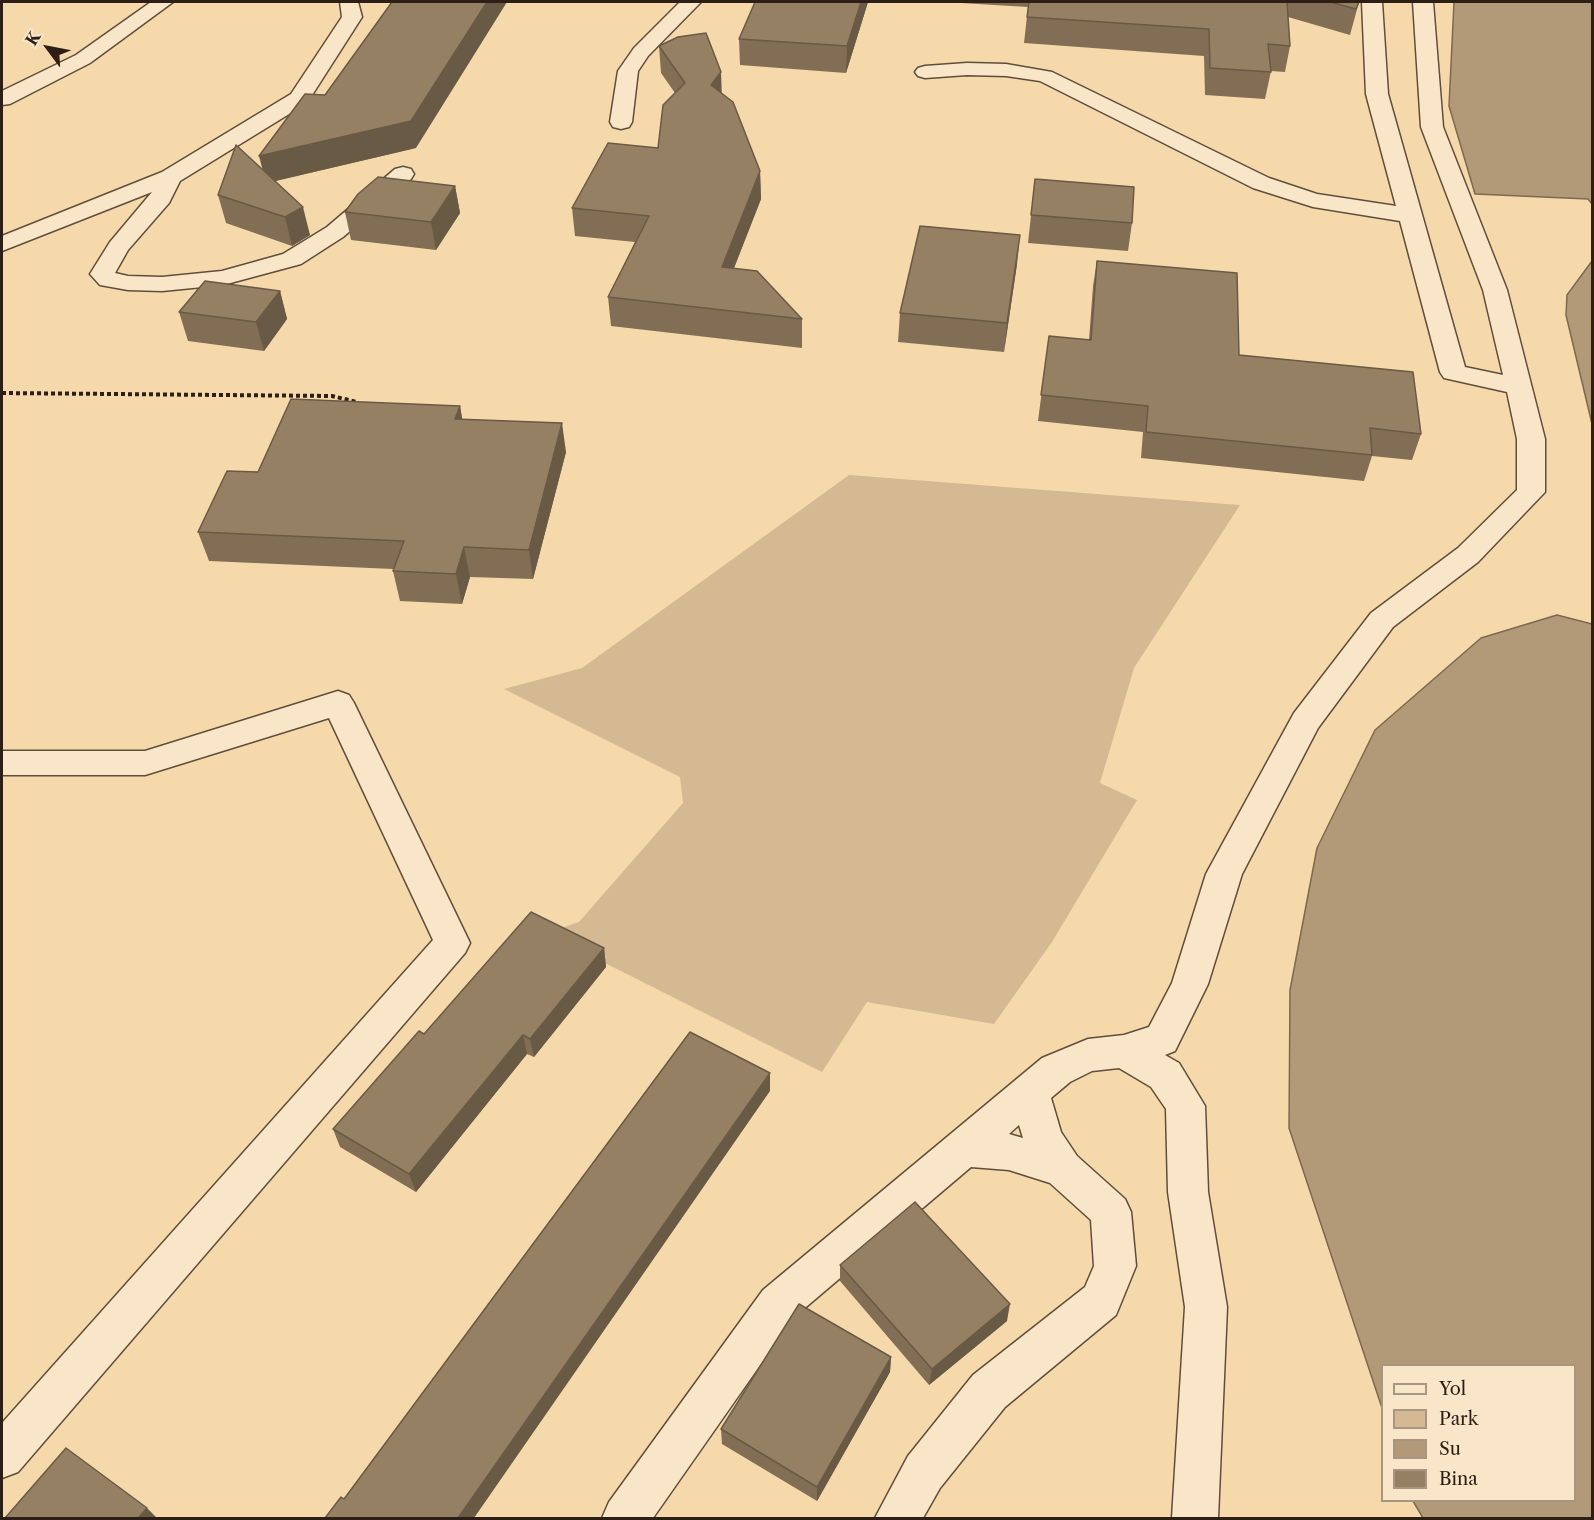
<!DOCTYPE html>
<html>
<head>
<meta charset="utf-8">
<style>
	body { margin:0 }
	#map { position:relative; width:1594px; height:1520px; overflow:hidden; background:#f6d9ab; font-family:"Libre Caslon Text",serif }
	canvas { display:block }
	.frame { position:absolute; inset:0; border:3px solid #2d1f16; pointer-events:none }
	.legend { position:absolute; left:1381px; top:1364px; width:195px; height:138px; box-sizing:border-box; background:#f9e6c8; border:2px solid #a79681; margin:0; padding:8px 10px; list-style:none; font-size:18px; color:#2d1f16 }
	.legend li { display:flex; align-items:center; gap:12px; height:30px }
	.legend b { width:30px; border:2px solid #a79681 }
	.north { position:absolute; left:18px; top:18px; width:60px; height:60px; -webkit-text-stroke:4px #f9e6c8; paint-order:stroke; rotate:302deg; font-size:16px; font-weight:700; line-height:24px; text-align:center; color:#2d1f16 }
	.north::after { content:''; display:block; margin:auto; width:21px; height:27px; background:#2d1f16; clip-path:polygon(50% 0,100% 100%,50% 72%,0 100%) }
</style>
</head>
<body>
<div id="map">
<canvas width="1594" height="1520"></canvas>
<div class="frame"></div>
<ul class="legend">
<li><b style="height:8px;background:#f9e6c8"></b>Yol</li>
<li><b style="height:16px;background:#d4b992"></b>Park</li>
<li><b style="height:16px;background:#b29a78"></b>Su</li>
<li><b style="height:16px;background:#968063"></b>Bina</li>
</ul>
<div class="north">K</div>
</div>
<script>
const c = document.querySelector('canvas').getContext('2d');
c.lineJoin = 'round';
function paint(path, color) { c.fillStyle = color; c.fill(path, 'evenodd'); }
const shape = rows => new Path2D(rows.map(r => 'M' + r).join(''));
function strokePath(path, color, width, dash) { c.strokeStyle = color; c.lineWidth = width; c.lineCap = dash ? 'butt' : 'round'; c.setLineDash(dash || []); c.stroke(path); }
paint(shape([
	[849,475,1240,505,1134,668,1100,783,1137,800,1052,942,994,1024,867,1002,822,1072,545,933,579,922,683,803,680,777,504,689,582,668]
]), '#d4b992');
const water = shape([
	[1454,2,1592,2,1592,204,1588,199,1475,194,1449,106,1454,2],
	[1592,261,1592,424,1566,315,1567,295,1592,261],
	[1557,615,1592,624,1592,1518,1423,1518,1413,1501,1574,1500,1574,1366,1382,1366,1382,1408,1289,1128,1290,990,1317,848,1375,730,1481,638,1557,615]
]);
paint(water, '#b29a78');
strokePath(water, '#7d6951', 1.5);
const minor = shape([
	[151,2,173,2,90,63,10,104,2,105,2,91,76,55,151,2],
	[340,2,358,2,362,17,307,103,180,181,169,203,128,250,115,273,128,276,162,277,222,271,283,254,327,227,395,169,403,167,411,169,414,174,411,179,343,237,301,264,223,285,162,291,128,290,100,285,90,274,110,242,152,192,2,251,2,236,162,172,291,94,342,17,340,2],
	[680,2,701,2,648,56,638,71,632,122,629,127,621,129,613,127,610,122,618,71,634,48,680,2],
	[1362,2,1382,2,1388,94,1465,367,1503,375,1483,290,1421,127,1413,2,1433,2,1443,127,1507,290,1545,439,1545,492,1478,562,1393,627,1318,728,1242,874,1208,984,1175,1051,1165,1055,1179,1063,1205,1106,1208,1192,1227,1307,1218,1518,1172,1518,1185,1307,1168,1192,1166,1109,1151,1087,1119,1068,1092,1071,1070,1082,1051,1098,1061,1132,1077,1156,1125,1199,1131,1212,1136,1266,1116,1315,1005,1407,940,1488,923,1518,875,1518,908,1456,973,1375,1085,1287,1094,1266,1091,1220,1050,1183,1009,1170,971,1167,793,1318,653,1518,602,1518,609,1502,763,1290,1042,1058,1088,1039,1124,1035,1149,1027,1172,983,1206,874,1294,713,1371,613,1458,548,1517,490,1517,439,1507,392,1444,378,1440,372,1400,221,1313,207,1253,188,1040,81,1006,76,967,75,925,78,918,76,915,72,918,68,925,66,967,63,1006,64,1052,72,1269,178,1317,194,1396,206,1366,94,1362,2],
	[1019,1125,1023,1138,1009,1134,1019,1125],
	[338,691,349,695,354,703,470,943,465,953,18,1472,2,1478,2,1423,433,940,329,718,145,775,2,775,2,751,145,751,338,691]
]);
strokePath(minor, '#5f4e3b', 3);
strokePath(shape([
	[2,393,332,396,357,402]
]), '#2d1f16', 4, [4, 3]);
paint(minor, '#f9e6c8');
paint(shape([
	[868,2,846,73,740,65,739,39],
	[944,2,1359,2,1350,35,1288,17,1290,46,1285,72,1271,71,1265,99,1205,95,1204,56,1024,43,1028,7],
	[659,46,722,94,760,171,761,199,734,268,802,319,802,348,611,326,608,297,635,242,575,236,572,208,658,148,675,93,661,73],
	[416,148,276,181,310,235,292,246,226,223,218,195,263,169],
	[1035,179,1132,223,1128,251,1028,243],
	[455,186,460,213,436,250,351,240,345,212],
	[1097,261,1239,355,1421,434,1412,460,1372,456,1364,481,1141,458,1143,432,1038,421,1049,336,1089,340,1093,286],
	[1017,264,1004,352,898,342,900,313],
	[280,291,287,319,264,351,188,341,179,312],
	[460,406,462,419,566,452,533,579,470,577,462,604,400,601,393,571,393,569,209,561,198,532,258,472],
	[604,948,606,967,534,1057,527,1054,416,1192,340,1147,333,1129,424,1034],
	[840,1265,1007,1321,929,1385,840,1281],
	[891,1357,890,1372,817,1501,722,1444,721,1429]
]), '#816e55');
paint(shape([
	[487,2,507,2,416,148,266,183,259,156],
	[861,2,868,2,846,73,847,46],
	[721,72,722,99,711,85],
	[760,171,761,199,723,296,722,267],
	[455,186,460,213,436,250,431,222],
	[303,207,310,235,292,246,285,217],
	[1020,235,1017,264,1004,352,1007,323],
	[280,291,287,319,264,351,256,322],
	[460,406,465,435,455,419],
	[562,423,566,452,533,579,529,550],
	[464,547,470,577,462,604,456,574],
	[604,948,606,967,534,1057,530,1039],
	[523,1035,527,1054,416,1192,409,1174],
	[770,1073,770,1091,474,1518,458,1518],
	[1010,1304,1007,1321,929,1385,932,1369],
	[891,1357,890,1372,817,1501,817,1487],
	[147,1508,157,1518,138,1518]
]), '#695a45');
const building = shape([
	[392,2,487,2,411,121,259,156,305,94,325,95,392,2],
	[755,2,861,2,847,46,739,39,755,2],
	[1029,2,1287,2,1290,46,1268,44,1271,72,1210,68,1209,29,1027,17,1029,2],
	[1330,2,1359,2,1356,9,1330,2],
	[706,33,721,72,711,85,733,102,760,171,722,267,757,271,802,319,608,297,649,216,572,208,608,143,658,148,663,105,685,83,659,46,678,37,706,33],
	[236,145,303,207,285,217,218,195,236,145],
	[378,177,455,186,431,222,345,212,358,194,378,177],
	[1035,179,1134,187,1132,223,1031,215,1035,179],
	[920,226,1020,235,1007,323,900,313,920,226],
	[1097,261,1237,273,1239,355,1413,372,1421,434,1370,428,1372,455,1146,432,1148,406,1041,395,1049,336,1091,340,1097,261],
	[205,281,280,291,256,322,179,312,205,281],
	[291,399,460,406,455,419,562,423,529,550,464,547,456,574,393,571,404,541,198,532,227,471,258,472,291,399],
	[531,912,604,948,530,1039,523,1035,409,1174,333,1129,419,1031,424,1034,531,912],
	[690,1032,770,1073,458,1518,325,1518,341,1497,344,1499,690,1032],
	[915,1202,1010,1304,932,1369,840,1265,915,1202],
	[799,1304,891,1357,817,1487,721,1429,799,1304],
	[66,1448,147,1508,138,1518,5,1518,66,1448]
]);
paint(building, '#968063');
strokePath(building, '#695a45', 1.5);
</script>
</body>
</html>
